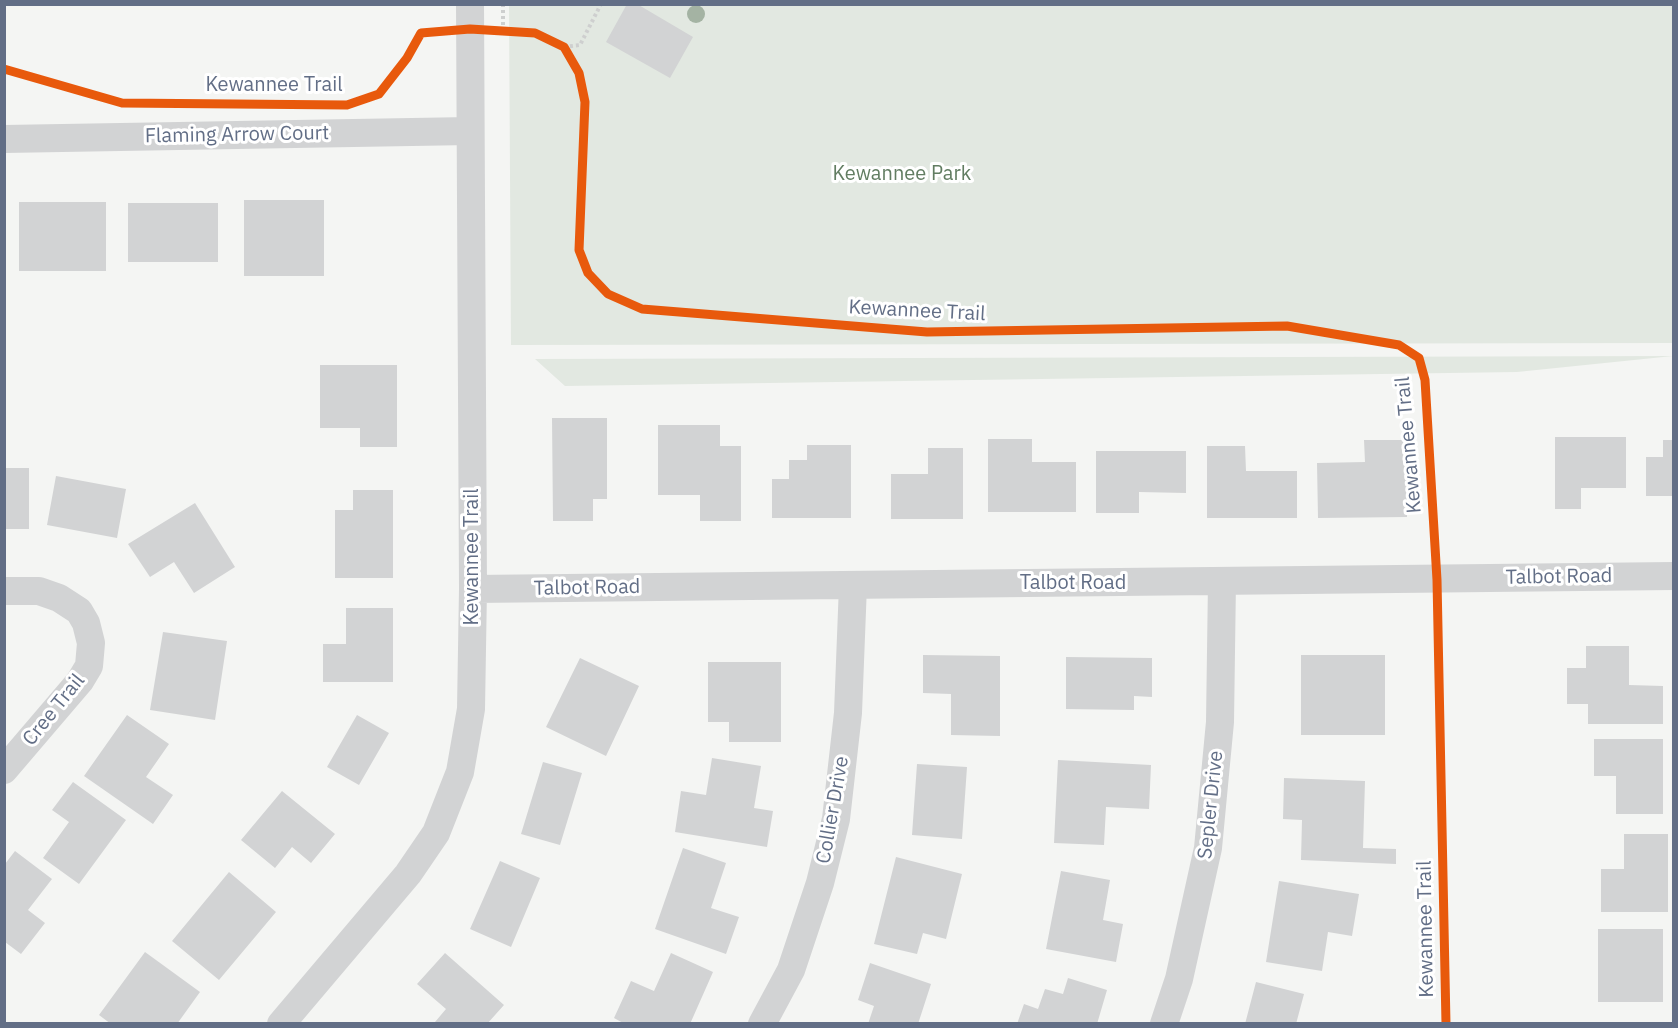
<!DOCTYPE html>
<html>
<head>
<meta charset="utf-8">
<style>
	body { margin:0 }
	#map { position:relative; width:1678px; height:1028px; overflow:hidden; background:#f4f5f3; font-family:"IBM Plex Sans",sans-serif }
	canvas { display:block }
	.frame { position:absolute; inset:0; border:6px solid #626e86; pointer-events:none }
</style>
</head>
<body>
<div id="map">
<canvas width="1678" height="1028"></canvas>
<div class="frame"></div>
</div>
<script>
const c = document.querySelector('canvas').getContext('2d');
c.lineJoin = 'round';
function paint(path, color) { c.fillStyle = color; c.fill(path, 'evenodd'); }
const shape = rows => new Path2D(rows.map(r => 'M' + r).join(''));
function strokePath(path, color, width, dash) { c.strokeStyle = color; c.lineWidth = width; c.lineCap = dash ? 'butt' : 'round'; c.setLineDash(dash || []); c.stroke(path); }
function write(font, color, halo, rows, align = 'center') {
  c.font = font + ' "IBM Plex Sans",sans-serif'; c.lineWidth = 6; c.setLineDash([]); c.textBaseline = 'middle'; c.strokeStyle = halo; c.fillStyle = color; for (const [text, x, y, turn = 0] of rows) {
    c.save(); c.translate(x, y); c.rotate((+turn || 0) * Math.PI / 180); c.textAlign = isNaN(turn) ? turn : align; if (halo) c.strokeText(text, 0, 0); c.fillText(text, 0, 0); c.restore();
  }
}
paint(shape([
	[509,5,1673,5,1673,343,511,345],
	[1673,356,1517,372,565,386,535,359]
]), '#e2e8e1');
paint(shape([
	[627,4,637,4,693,37,670,78,606,42],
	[244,200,324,200,324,276,244,276],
	[19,202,106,202,106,271,19,271],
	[128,203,218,203,218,262,128,262],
	[320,365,397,365,397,447,360,447,360,428,320,428],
	[552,418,607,418,607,499,593,499,593,521,553,521],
	[658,425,720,425,720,446,741,446,741,521,700,521,700,495,658,495],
	[1555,437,1626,437,1626,488,1581,488,1581,509,1555,509],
	[988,439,1032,439,1032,462,1076,462,1076,512,988,512],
	[1364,440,1407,440,1407,517,1318,518,1317,463,1365,462],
	[1663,440,1674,440,1674,496,1646,496,1646,457,1663,457],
	[807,445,851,445,851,518,772,518,772,479,789,479,789,460,807,460],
	[1207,446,1245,446,1246,471,1297,471,1297,518,1207,518],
	[928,448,963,448,963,519,891,519,891,474,928,474],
	[1096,451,1186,451,1186,493,1139,492,1139,513,1096,513],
	[4,468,29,468,29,529,4,529],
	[56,476,126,489,117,538,47,525],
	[353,490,393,490,393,578,335,578,335,510,353,510],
	[195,503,235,567,194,593,174,562,150,577,128,544],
	[346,608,393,608,393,682,323,682,323,644,346,644],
	[163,632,227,641,215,720,150,710],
	[1586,646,1629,646,1629,685,1663,686,1663,724,1588,724,1588,704,1567,704,1567,668,1586,668],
	[923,655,1000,656,1000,736,951,735,951,694,923,693],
	[1301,655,1385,655,1385,735,1301,735],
	[1066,657,1152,658,1152,697,1134,696,1134,710,1066,709],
	[580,658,639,686,606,756,546,727],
	[708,662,781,662,781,742,729,742,729,722,708,722],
	[127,715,169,744,146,777,173,795,153,824,84,776],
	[357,715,389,733,359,785,327,767],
	[1594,739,1663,739,1663,814,1616,814,1616,776,1594,776],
	[712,758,761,766,754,808,773,811,767,847,675,832,681,791,706,795],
	[1058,760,1151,765,1149,809,1106,807,1104,845,1054,843],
	[543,762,582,773,560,845,521,834],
	[917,764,967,767,962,839,912,835],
	[1284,778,1365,781,1363,848,1396,849,1396,864,1301,860,1302,820,1283,819],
	[73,782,126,820,79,884,43,858,69,822,52,810],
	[282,791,335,834,311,863,292,847,275,868,241,840],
	[1624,834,1668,834,1668,912,1601,912,1601,869,1624,869],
	[683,848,726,863,711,908,739,917,726,954,655,929],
	[15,851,52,879,28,910,45,923,21,954,5,942,5,864],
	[896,857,962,874,946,939,923,933,917,954,874,944],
	[500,861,540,878,511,947,470,929],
	[1061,871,1110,880,1103,920,1123,924,1116,962,1046,949],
	[229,872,276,912,219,980,172,941],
	[1279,881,1359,894,1352,936,1328,932,1322,971,1266,962],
	[1598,929,1663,929,1663,1002,1598,1002],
	[145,952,200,992,177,1024,111,1024,99,1015],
	[445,953,504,1005,487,1024,435,1022,446,1009,417,984],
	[671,953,713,972,690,1024,625,1024,614,1018,631,981,654,991],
	[870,963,931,984,918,1024,868,1024,874,1006,858,1000],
	[1068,978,1107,990,1097,1024,1017,1024,1024,1004,1038,1009,1045,989,1063,994],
	[1256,982,1304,994,1296,1024,1245,1024]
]), '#d2d3d4');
strokePath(shape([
	[503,4,503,31],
	[564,47,580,45,601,4]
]), '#cecfcf', 4, [3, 3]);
strokePath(shape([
	[4,139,470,131],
	[473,589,1674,576],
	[4,591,39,591,59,598,79,611,86,623,91,643,89,666,80,681,4,770],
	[281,1024,408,874,436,833,460,772,471,709,473,589,470,4],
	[762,1024,791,970,820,883,836,819,848,713,853,585],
	[1164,1024,1179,979,1208,848,1220,722,1222,581]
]), '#d2d3d4', 28);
strokePath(shape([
	[4,69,122,103,347,105,379,94,407,58,421,33,470,29,535,33,564,47,579,73,585,102,579,250,588,273,608,294,642,309,927,332,1287,326,1399,345,1419,358,1425,380,1437,580,1446,1024]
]), '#e8590c', 9);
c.fillStyle = '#a4b3a3';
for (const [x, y] of [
	[696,14]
]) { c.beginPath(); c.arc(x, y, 9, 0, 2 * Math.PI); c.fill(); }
write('20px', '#626e86', '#fff', [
	["Kewannee Trail",274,85],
	["Flaming Arrow Court",237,135,-1],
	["Kewannee Trail",917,311,3],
	["Kewannee Trail",1409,445,-95],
	["Kewannee Trail",472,557,-90],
	["Talbot Road",1559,577,-1],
	["Talbot Road",1073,583],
	["Talbot Road",587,588,-1],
	["Cree Trail",54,710,-51],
	["Sepler Drive",1211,805,-84],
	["Collier Drive",833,810,-80],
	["Kewannee Trail",1426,929,-91]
]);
write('20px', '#627d62', '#fff', [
	["Kewannee Park",902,174]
]);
</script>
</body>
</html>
